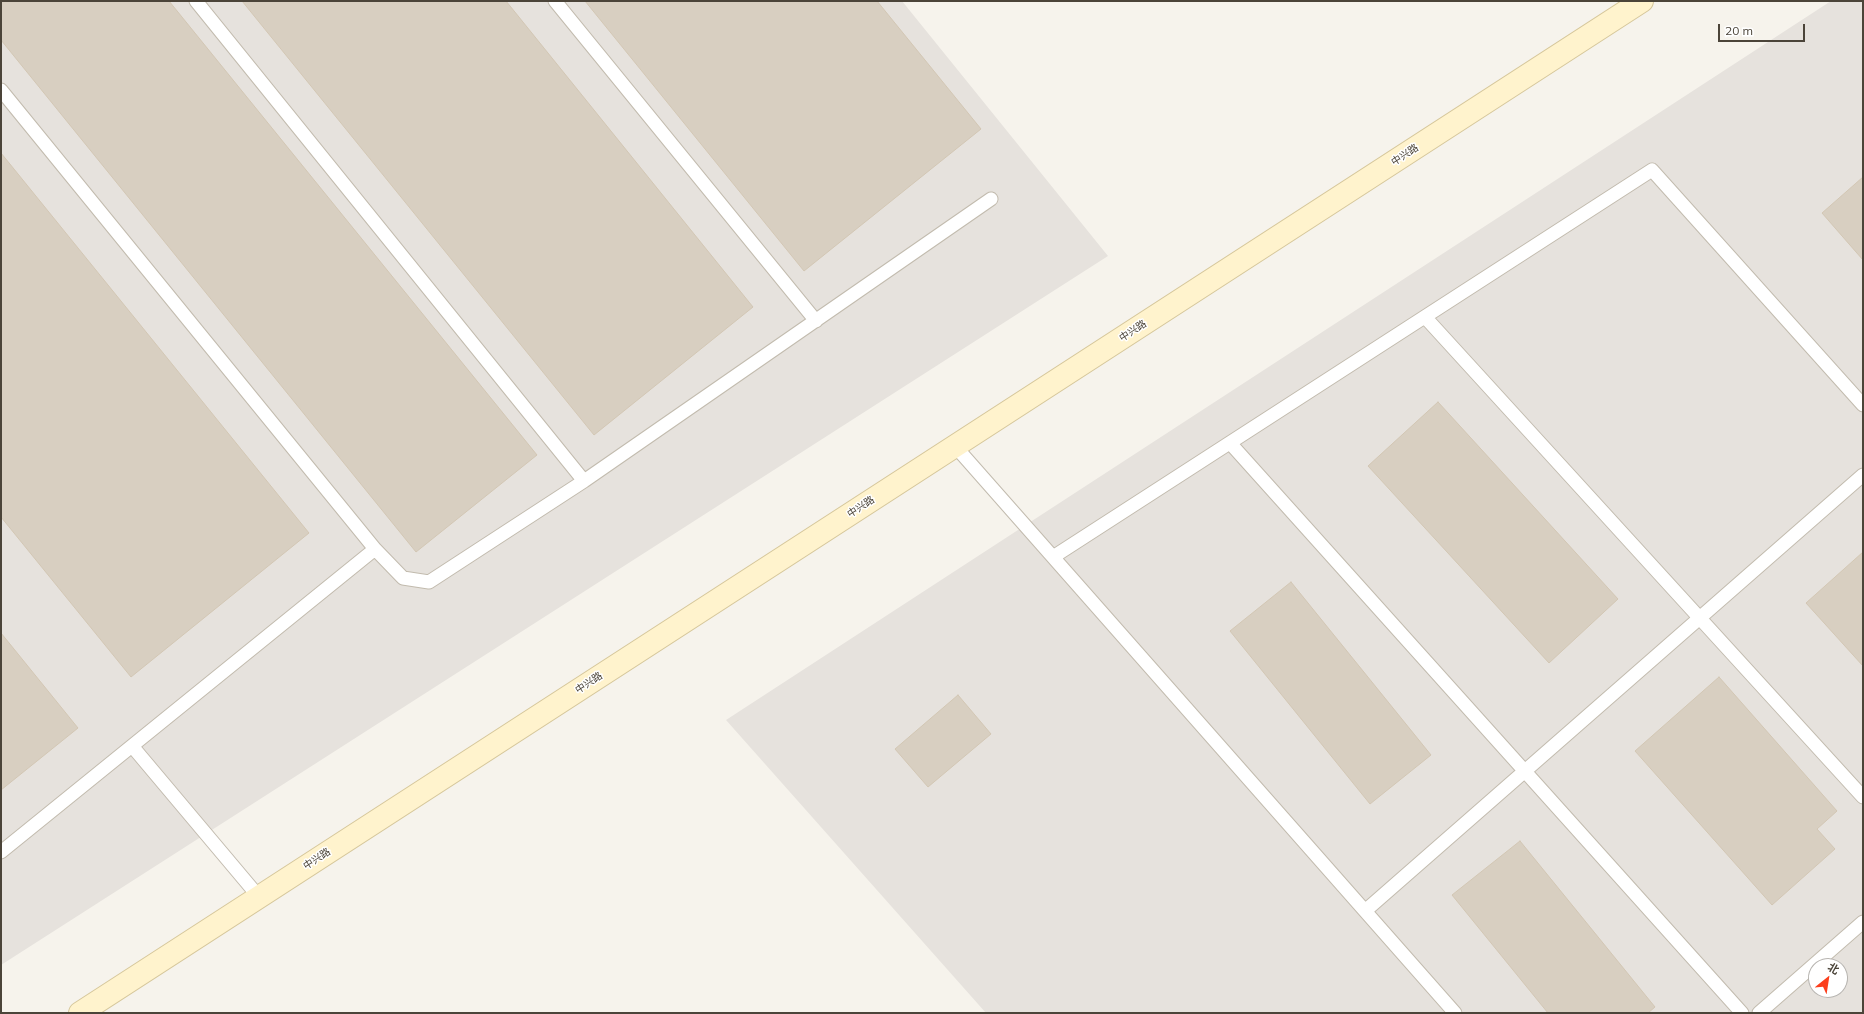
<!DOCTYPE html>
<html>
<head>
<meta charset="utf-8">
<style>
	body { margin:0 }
	#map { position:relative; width:1864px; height:1014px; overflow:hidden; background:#f6f3ec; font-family:Mulish,"Noto Sans SC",sans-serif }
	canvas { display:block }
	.frame { position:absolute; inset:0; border:2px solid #4b4439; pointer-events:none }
	.north { position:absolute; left:1808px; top:958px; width:40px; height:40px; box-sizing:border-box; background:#fff; border:1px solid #b7b4b0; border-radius:50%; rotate:30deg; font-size:11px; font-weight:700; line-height:16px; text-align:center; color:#4b4439 }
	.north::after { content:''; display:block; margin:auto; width:14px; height:18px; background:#fc3f1d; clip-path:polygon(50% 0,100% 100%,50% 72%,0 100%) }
	.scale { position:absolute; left:1718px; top:24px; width:87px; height:18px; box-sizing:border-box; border:2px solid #4b4439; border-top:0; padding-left:5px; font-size:12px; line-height:14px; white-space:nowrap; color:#4b4439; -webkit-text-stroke:3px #fff; paint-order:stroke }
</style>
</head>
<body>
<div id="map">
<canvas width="1864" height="1014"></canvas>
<div class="frame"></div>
<div class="north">北</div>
<div class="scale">20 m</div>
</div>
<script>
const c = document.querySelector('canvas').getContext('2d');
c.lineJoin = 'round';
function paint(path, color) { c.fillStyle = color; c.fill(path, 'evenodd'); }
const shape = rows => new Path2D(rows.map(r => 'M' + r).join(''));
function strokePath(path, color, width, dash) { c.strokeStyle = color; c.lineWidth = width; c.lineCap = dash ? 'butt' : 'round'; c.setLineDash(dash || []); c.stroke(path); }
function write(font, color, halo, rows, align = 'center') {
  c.font = font + ' Mulish,"Noto Sans SC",sans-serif'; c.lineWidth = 3; c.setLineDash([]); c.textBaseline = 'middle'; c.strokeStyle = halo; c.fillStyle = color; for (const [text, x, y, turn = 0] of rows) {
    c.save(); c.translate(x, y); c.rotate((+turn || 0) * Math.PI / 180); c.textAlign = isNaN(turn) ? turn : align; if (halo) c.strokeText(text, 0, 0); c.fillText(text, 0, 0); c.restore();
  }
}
paint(shape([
	[1,1,902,1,1108,256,1,965],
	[1831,1,1863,1,1863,1013,986,1013,726,720],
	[1816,966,1840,966,1840,990,1816,990]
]), '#e6e2dd');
const building = shape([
	[1,1,169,1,537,455,416,552,1,40,1,1],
	[242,1,506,1,753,307,594,435,242,1],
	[585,1,877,1,981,129,804,271,585,1],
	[1,153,309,533,131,677,1,517,1,153],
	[1863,177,1863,260,1822,213,1863,177],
	[1438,402,1618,599,1549,663,1368,466,1438,402],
	[1863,552,1863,666,1806,603,1863,552],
	[1291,582,1431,755,1370,804,1230,631,1291,582],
	[1,633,78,728,1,790,1,633],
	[1719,677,1837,811,1817,829,1835,849,1772,905,1635,751,1719,677],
	[958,695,991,734,928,787,895,749,958,695],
	[1520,841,1655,1007,1648,1013,1548,1013,1452,895,1520,841]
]);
paint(building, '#d8cfc1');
strokePath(building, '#d3c7b4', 1);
const lane = shape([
	[196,1,584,481],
	[555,1,816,321],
	[1,90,375,549,1,852],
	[1425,317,1863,797],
	[1230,443,1742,1013],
	[955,446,1455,1013],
	[375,549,403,578,429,582,584,481,991,199],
	[1053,557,1652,170,1863,405],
	[132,746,259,897],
	[1365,911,1863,475],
	[1759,1013,1863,922]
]);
const secondary = shape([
	[80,1013,1642,1]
]);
strokePath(lane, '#c2bbae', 15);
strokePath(secondary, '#d6c79b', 24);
strokePath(lane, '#fff', 13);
strokePath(secondary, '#fff3cd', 22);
write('10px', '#4b4439', '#fff', [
	["中兴路",1405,155,-33],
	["中兴路",1133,331,-33],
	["中兴路",861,507,-33],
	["中兴路",589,683,-33],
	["中兴路",317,859,-33]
]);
</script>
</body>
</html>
